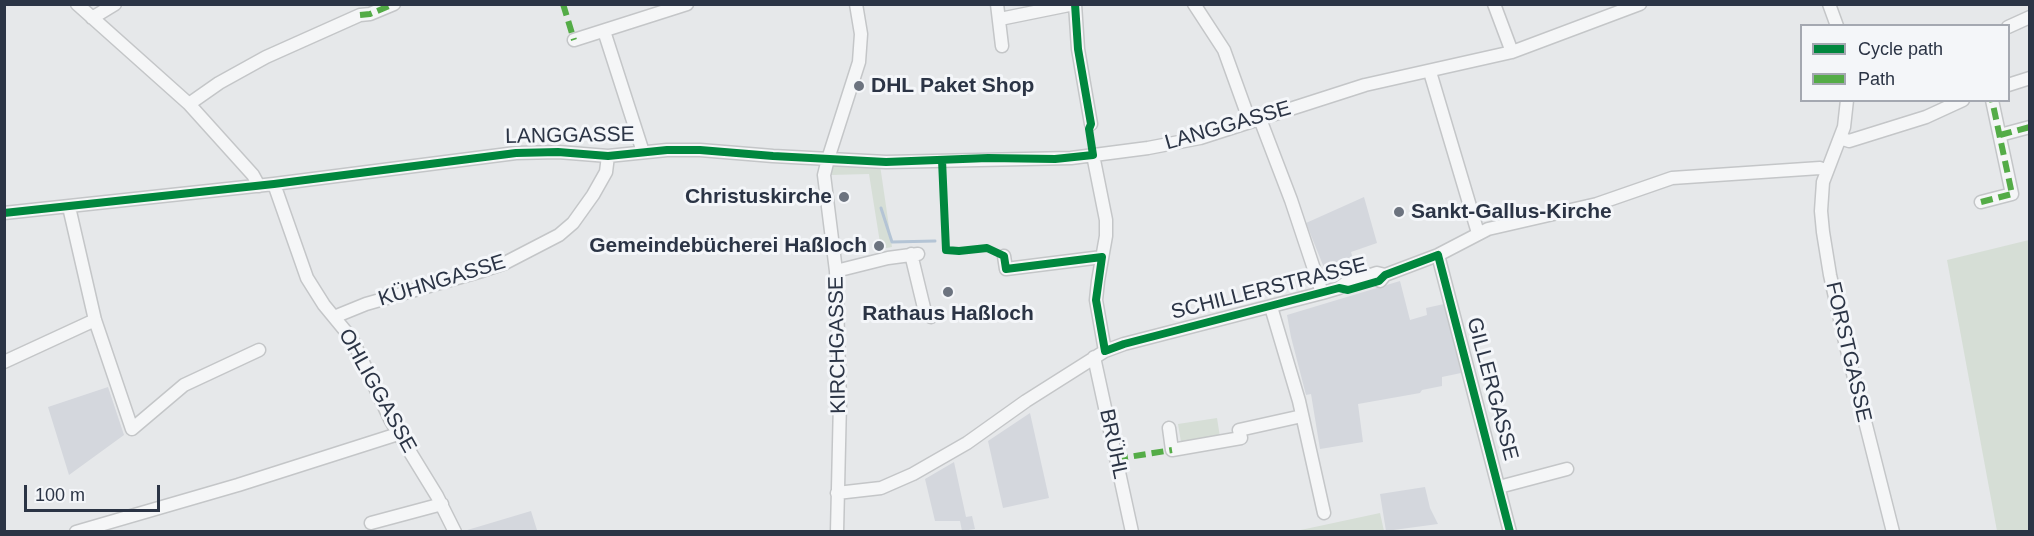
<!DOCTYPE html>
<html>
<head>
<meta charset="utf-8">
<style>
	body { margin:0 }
	#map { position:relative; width:2034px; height:536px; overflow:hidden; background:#e6e8ea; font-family:Arial,sans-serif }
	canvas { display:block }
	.frame { position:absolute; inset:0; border:6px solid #2b3445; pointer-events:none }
	.legend { position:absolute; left:1800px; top:24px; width:210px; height:78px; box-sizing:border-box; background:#f4f6f9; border:2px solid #a4a8b1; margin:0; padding:8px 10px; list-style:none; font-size:18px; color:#2b3445 }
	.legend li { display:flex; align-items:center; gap:12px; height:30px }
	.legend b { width:30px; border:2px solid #a4a8b1 }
	.scale { position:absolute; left:24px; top:485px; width:136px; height:27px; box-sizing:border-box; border:3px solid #2b3445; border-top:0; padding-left:8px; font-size:18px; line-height:21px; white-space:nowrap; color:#2b3445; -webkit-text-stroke:4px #f4f6f9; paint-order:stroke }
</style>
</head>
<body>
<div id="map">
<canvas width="2034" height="536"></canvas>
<div class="frame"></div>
<ul class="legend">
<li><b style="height:8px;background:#00873e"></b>Cycle path</li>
<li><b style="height:8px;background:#54ac47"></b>Path</li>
</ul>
<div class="scale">100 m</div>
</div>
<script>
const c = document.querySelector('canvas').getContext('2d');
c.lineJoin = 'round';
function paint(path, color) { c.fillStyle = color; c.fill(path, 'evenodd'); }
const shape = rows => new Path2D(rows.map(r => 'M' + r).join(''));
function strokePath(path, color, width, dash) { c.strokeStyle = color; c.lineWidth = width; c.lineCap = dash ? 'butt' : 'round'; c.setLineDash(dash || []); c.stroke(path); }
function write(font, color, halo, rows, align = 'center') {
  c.font = font + ' Arial,sans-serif'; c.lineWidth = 6; c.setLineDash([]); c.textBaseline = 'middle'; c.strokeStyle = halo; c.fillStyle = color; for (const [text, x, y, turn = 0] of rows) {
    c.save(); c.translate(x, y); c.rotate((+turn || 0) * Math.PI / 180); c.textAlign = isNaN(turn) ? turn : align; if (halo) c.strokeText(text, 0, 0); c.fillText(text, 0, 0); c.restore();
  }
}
paint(shape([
	[1364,197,1377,243,1351,252,1358,274,1332,282,1329,280,1306,223],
	[1400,281,1410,320,1427,315,1426,308,1444,304,1461,373,1442,377,1442,386,1422,390,1420,393,1358,404,1363,442,1320,449,1311,394,1306,395,1291,337,1287,315],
	[108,387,124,435,69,475,48,407],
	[1030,413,1049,498,1003,508,988,441],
	[954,462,966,517,972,516,975,529,962,531,960,521,935,521,925,479],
	[1425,487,1430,508,1438,524,1386,531,1380,494],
	[531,511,537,530,464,531]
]), '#d4d7dd');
paint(shape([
	[830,162,880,165,892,247,881,249,869,174,830,175],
	[2029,240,2029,531,1997,531,1947,260],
	[1217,418,1220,437,1181,442,1178,424],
	[1380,513,1384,531,1296,531]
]), '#d6ded6');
strokePath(shape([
	[881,208,892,242,935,241]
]), '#b4c4d5', 3);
const minor = shape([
	[77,4,189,104,253,175,259,186],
	[997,4,1002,46],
	[1075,4,1078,49,1091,124],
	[1194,4,1224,50,1250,122],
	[1494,4,1512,52],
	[1829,4,1837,26],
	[92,18,115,4],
	[1000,19,1074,4],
	[2008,27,2030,17],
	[604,31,643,152],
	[574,40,687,4],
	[1430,72,1478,233],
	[2008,85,2030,78],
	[1847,100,1844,127,1823,182,1821,211,1823,232,1830,275,1846,346,1893,532],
	[189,104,219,83,266,57,360,15,370,14,394,4],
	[1260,119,1291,200,1322,293],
	[2000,135,2030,127],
	[1840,138,1849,141,1926,117,1963,100],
	[1093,155,1106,220,1106,236,1098,281,1096,300,1105,351],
	[274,184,307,278,324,305,352,339,391,421,437,496,455,532],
	[1981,202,2012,194,1992,100],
	[69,207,95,320,132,429,184,385,259,350],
	[4,213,274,184,516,153,558,152,608,156,667,150,700,150,773,156,886,162,1071,158,1148,148,1200,138,1365,85,1512,52,1640,4],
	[911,254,925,312,931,317],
	[1438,255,1510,532],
	[1004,256,1006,269,1102,257],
	[836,271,888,258,918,254],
	[1380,281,1385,275,1438,255,1488,229,1597,204,1672,178,1820,168,1826,171],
	[1271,307,1299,401,1324,513],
	[334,317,366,304,482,271,503,264,559,235,573,223,593,195,606,172,608,156],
	[1094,357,1132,532],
	[4,362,95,320],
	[1169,428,1172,450,1241,438,1239,430,1302,416],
	[1499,487,1567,469],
	[837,493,881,488,913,474,967,443,1026,401,1105,351,1124,344,1322,293,1339,288,1346,283,1377,273,1385,275],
	[371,523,442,504],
	[76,532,238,485,398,434],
	[837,532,840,401,836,271,824,175,828,159,859,62,861,34,856,4]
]);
strokePath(minor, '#c4c6c8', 15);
strokePath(minor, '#f5f6f7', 12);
strokePath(shape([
	[563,4,574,40],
	[360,15,370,14,394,4],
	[2000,135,2030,127],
	[1981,202,2012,194,1992,100],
	[1116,459,1172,450]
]), '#54ac47', 6, [12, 6]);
strokePath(shape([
	[942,160,946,250,959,251,987,248,1004,256,1006,269,1102,257,1096,300,1105,351,1124,344,1339,288,1348,290,1379,281,1385,275,1438,255,1510,532],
	[4,213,274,184,516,153,558,152,608,156,667,150,700,150,773,156,886,162,988,158,1055,159,1093,155,1089,129,1091,124,1078,49,1075,4]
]), '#00873e', 8);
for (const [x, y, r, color] of [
	[859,86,6,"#6c737f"],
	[844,197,6,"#6c737f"],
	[1399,212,6,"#6c737f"],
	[879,246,6,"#6c737f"],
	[948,292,6,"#6c737f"]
]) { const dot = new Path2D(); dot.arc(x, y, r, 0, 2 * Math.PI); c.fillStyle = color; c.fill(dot); strokePath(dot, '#f4f6f9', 2); }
write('bold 21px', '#2b3445', '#f4f6f9', [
	["DHL Paket Shop",871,86],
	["Christuskirche",832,197,"right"],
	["Sankt-Gallus-Kirche",1411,212],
	["Gemeindebücherei Haßloch",867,246,"right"],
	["Rathaus Haßloch",948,314,"center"]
], 'left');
write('21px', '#2b3445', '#f4f6f9', [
	["LANGGASSE",1228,126,-16],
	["LANGGASSE",570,136,-1],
	["KÜHNGASSE",442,281,-17],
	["SCHILLERSTRASSE",1269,289,-14],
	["KIRCHGASSE",838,345,-91],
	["FORSTGASSE",1848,352,77],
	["GILLERGASSE",1492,389,75],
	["OHLIGGASSE",377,391,61],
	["BRÜHL",1113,444,78]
]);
</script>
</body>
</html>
